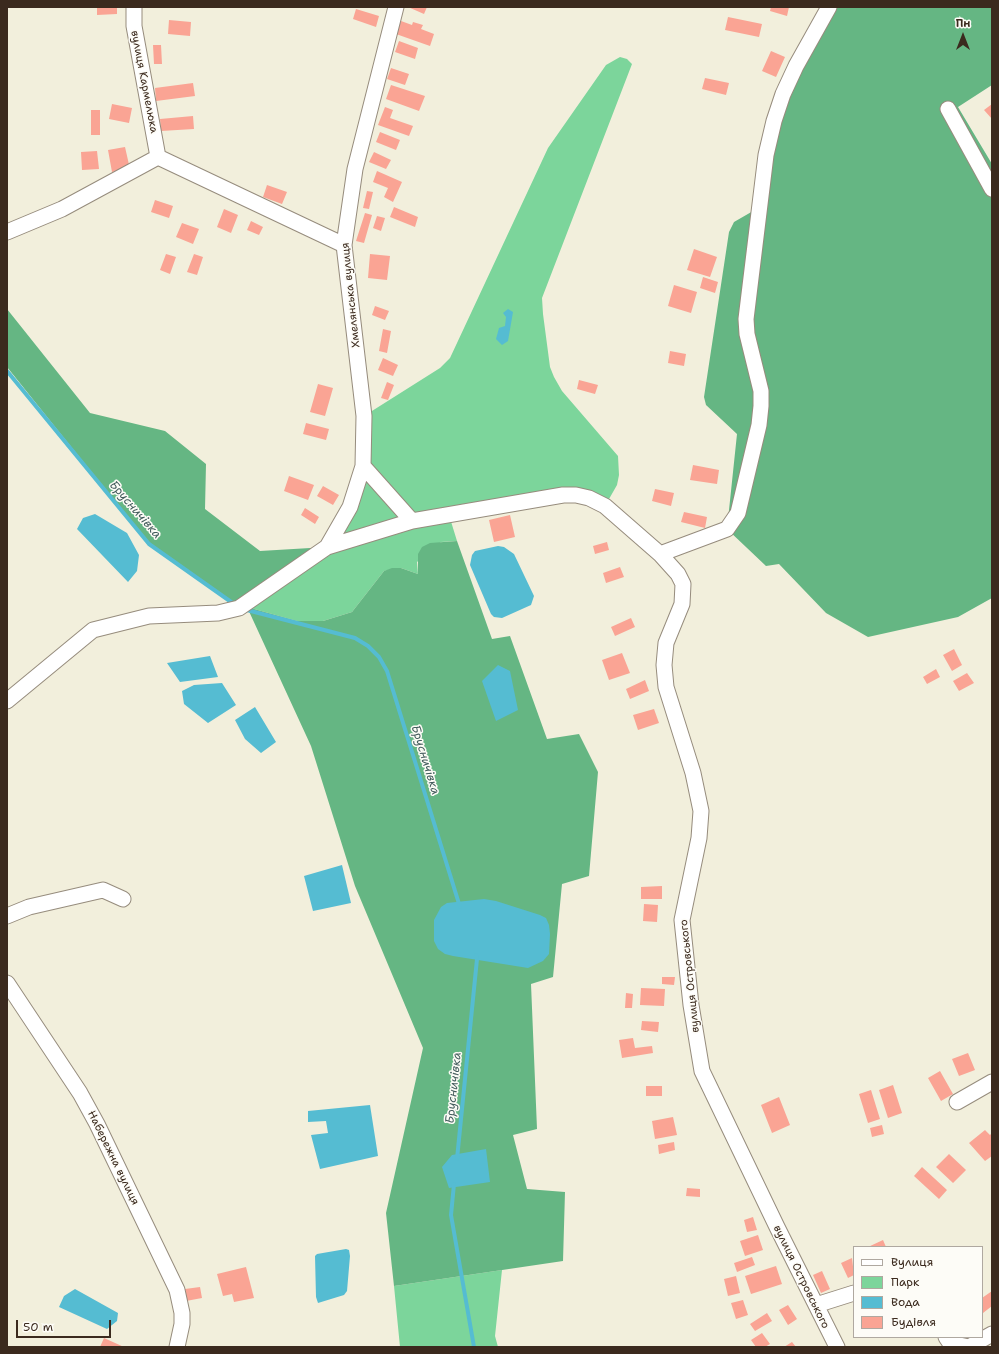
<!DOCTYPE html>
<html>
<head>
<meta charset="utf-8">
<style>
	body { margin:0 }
	#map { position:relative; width:999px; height:1354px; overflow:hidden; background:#f2efdc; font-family:"Shantell Sans",sans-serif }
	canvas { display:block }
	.frame { position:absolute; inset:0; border:8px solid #3b2a1e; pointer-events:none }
	.legend { position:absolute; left:853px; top:1246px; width:130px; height:92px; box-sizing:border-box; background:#fdfcf7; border:1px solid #afa8a0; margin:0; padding:5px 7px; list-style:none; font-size:12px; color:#3b2a1e }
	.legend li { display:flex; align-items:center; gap:8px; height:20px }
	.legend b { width:20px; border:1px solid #afa8a0 }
	.north { position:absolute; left:943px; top:16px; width:40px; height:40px; -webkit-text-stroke:3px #fdfcf7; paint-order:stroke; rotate:0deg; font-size:11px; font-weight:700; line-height:16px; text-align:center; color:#3b2a1e }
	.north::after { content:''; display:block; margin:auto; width:14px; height:18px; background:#3b2a1e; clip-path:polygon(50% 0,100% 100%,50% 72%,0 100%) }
	.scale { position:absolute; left:16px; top:1320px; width:95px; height:18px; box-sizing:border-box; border:2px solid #3b2a1e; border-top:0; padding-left:5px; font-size:12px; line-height:14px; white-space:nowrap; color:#3b2a1e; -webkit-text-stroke:3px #fdfcf7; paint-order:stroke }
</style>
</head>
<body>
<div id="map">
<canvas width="999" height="1354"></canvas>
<div class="frame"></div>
<ul class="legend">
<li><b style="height:5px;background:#fff"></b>Вулиця</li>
<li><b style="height:11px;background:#7cd59b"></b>Парк</li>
<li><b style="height:11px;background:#55bcd2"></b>Вода</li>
<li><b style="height:11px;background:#faa494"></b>Будівля</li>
</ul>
<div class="north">Пн</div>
<div class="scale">50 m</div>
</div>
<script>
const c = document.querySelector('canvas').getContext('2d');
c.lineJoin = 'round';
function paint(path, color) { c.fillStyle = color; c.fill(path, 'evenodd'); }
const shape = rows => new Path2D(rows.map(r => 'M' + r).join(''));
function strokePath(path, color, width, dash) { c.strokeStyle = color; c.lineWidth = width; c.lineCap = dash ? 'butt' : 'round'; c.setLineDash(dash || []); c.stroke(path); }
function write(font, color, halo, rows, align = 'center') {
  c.font = font + ' "Shantell Sans",sans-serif'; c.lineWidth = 3; c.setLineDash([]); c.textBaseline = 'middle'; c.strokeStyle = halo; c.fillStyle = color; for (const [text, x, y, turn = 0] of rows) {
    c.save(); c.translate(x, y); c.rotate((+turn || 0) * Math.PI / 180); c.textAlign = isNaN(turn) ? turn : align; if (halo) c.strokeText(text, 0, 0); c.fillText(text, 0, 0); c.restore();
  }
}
paint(shape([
	[620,57,627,59,632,64,542,298,543,314,550,367,554,377,562,391,618,456,619,475,617,485,605,506,589,498,449,515,457,541,441,542,417,562,418,574,401,568,384,571,352,612,323,621,297,621,247,607,327,547,350,507,364,416,440,368,450,358,548,148,606,65],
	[502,1270,495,1336,498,1347,400,1347,394,1286]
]), '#7cd59b');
paint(shape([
	[829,7,992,7,992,85,958,107,992,164,992,598,958,617,868,637,826,613,779,564,766,566,727,529,737,434,706,405,704,397,729,232,734,222,760,207,774,121],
	[7,309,90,413,165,431,206,464,205,509,260,551,327,547,239,608,149,544,7,367],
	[457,541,492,639,510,636,547,739,579,734,598,772,589,876,562,884,553,977,531,984,537,1129,513,1135,527,1189,565,1192,563,1261,394,1286,386,1213,423,1048,355,886,311,746,247,607,297,621,323,621,352,612,384,571,392,568,401,568,418,574,418,554,422,547,430,543]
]), '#65b683');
paint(shape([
	[508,309,513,312,508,341,502,345,496,339,499,328,505,326,506,317,503,313],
	[95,514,127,533,139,555,137,571,128,582,77,529,83,518],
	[498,546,504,547,514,554,534,596,531,605,502,618,494,617,491,614,470,565,472,555,475,551],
	[210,656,218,677,180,682,167,663],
	[498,665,510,671,518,710,496,721,482,681],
	[222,683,236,705,208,723,184,704,182,691,194,685],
	[255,707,276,742,261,753,245,739,235,720],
	[342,865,351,903,313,911,304,876],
	[484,899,496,901,540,915,546,918,549,925,550,934,549,954,543,961,528,968,453,956,445,954,438,949,434,941,434,920,441,907,447,903],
	[370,1105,378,1156,320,1169,311,1135,328,1133,326,1121,308,1122,308,1111],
	[486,1149,490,1182,449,1188,442,1167,452,1155],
	[346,1249,349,1250,350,1256,347,1291,344,1295,318,1303,316,1297,315,1256,317,1254],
	[75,1289,118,1313,117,1321,107,1329,59,1307,64,1296]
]), '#55bcd2');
strokePath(shape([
	[7,371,149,544,234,604],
	[243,609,355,638,368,646,379,657,387,671,460,907],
	[457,1159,477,959,476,955],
	[454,1184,451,1215,474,1347]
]), '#55bcd2', 4);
paint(shape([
	[97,7,117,7,117,14,97,15],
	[408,7,427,7,424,14],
	[771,7,789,7,787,16,770,11],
	[356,9,379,16,376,27,353,19],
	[728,17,762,24,759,37,725,30],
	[169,20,191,22,190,36,168,34],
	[401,21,412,25,413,22,423,25,421,29,434,34,430,46,396,34],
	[399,41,418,48,415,59,395,52],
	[153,45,161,45,162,64,154,64],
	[771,51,785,57,776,77,762,71],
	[391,68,409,74,405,85,387,79],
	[705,78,729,83,726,95,702,89],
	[193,83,195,96,156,101,155,88],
	[391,85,425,96,419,111,386,99],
	[112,104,132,108,129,123,109,119],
	[992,104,992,119,984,110],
	[385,107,393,110,390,118,413,126,409,136,378,125],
	[91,110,100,110,100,135,91,135],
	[193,116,194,129,161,131,160,119],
	[380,132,400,140,396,150,376,142],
	[125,147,130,169,112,172,108,150],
	[97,151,99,169,82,170,81,152],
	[374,152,391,160,386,169,369,162],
	[377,171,402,182,393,202,384,197,388,188,373,182],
	[267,185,287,192,282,204,263,197],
	[367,191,373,192,369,209,363,208],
	[155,200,173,206,169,218,151,212],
	[394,207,418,217,415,227,390,217],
	[224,209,238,215,231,233,217,227],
	[365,213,372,215,364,243,356,241],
	[377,216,385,218,381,231,373,228],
	[251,221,263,227,259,235,247,230],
	[182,223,199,229,193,244,176,237],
	[694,249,717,257,710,277,687,270],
	[166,254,176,257,170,274,160,270],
	[194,254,203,257,197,275,187,272],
	[370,254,390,256,387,280,368,278],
	[703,277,718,282,715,293,700,288],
	[674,285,697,292,691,313,668,306],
	[375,306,389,311,385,320,372,315],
	[383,329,391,331,387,353,379,351],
	[670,351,686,354,684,366,668,363],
	[383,358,398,365,393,376,378,370],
	[579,380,598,385,595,394,577,389],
	[387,382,394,385,388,400,381,398],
	[318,384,333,388,325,416,310,412],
	[306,423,329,429,326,440,303,434],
	[693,465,719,470,717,484,690,480],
	[289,476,314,485,308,500,284,491],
	[323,486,339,495,333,505,317,496],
	[655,489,674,493,671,506,652,501],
	[305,508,319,517,315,524,301,515],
	[684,512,707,517,705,528,681,522],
	[510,515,515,537,494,542,489,520],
	[607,542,609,550,595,554,593,546],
	[620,567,624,577,606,583,603,573],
	[631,618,635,627,615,636,611,627],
	[954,649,962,665,952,671,943,655],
	[622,653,630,673,609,680,602,660],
	[936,669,940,677,927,684,923,677],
	[967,673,974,683,959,691,953,681],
	[645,680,649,691,630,699,626,689],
	[654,709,659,723,638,730,633,715],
	[662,886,662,899,641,899,641,887],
	[644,904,658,905,657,922,643,921],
	[662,977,675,977,674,985,662,984],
	[641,988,665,989,664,1006,640,1005],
	[626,993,633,994,632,1008,625,1008],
	[642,1021,659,1022,658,1032,641,1030],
	[633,1038,635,1048,652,1046,653,1053,622,1058,619,1040],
	[968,1053,975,1070,959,1076,952,1059],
	[940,1071,953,1094,941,1101,928,1078],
	[893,1085,902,1113,888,1118,879,1090],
	[646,1086,662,1086,662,1096,646,1096],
	[871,1090,880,1119,868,1123,859,1094],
	[779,1097,790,1125,772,1133,761,1105],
	[673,1117,677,1135,655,1139,652,1121],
	[882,1125,884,1134,872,1137,870,1128],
	[985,1130,990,1135,992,1133,992,1156,985,1161,969,1143],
	[674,1142,675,1150,659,1154,658,1145],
	[949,1154,966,1170,953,1183,936,1167],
	[922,1167,947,1190,939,1199,914,1176],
	[687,1188,700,1189,700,1197,686,1196],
	[753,1217,757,1230,747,1232,744,1220],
	[758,1235,763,1250,745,1256,740,1241],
	[883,1240,886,1247,868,1247],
	[752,1257,755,1265,737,1272,734,1263],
	[852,1258,854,1275,848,1278,841,1263],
	[776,1266,782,1284,751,1294,745,1276],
	[246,1267,254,1298,234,1302,232,1294,223,1296,217,1274],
	[822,1271,830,1289,821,1293,813,1275],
	[736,1276,740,1293,728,1296,724,1279],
	[200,1287,202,1298,186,1301,185,1289],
	[992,1291,992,1306,983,1313,982,1298],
	[743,1300,748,1315,736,1319,731,1303],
	[788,1305,797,1319,788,1325,779,1310],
	[767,1313,772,1321,755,1331,750,1324],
	[762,1333,770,1344,765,1347,756,1347,751,1340],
	[104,1338,124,1347,100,1347],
	[792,1342,796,1347,784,1347]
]), '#faa494');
const street = shape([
	[134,7,134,26,158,157],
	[396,7,355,169,344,245,364,416,363,466,412,521],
	[948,109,992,189],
	[7,232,62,209,158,157,344,245],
	[327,547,412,521,563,495,576,495,589,498,605,506,660,554,678,574,683,584,682,604,666,643,664,665,666,687,693,773,701,811,699,838,682,920,691,1005,702,1071,777,1227,837,1347],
	[660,554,727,529,738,513,759,425,761,406,761,391,747,334,746,319,766,155,774,121,783,94,796,66,829,7],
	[7,701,93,630,149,616,218,613,239,608,327,547,350,507,363,466],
	[7,916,29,907,103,890,123,899],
	[7,983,80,1093,97,1124,177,1290,182,1313,182,1324,177,1347],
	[957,1102,992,1082],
	[816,1305,854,1293],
	[946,1337,950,1343,969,1347,992,1334]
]);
strokePath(street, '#968c7d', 17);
strokePath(street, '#fff', 15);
write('11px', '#3b2a1e', '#fdfcf7', [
	["вулиця Кармелюка",144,82,79],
	["Хмелянська вулиця",351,295,-96],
	["вулиця Островського",690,976,-96],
	["Набережна вулиця",113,1158,64],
	["вулиця Островського",801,1277,64]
]);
write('italic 12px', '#445d5d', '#fdfcf7', [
	["Брусничівка",135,510,49],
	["Брусничівка",425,760,73],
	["Брусничівка",454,1088,-84]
]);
</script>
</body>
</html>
